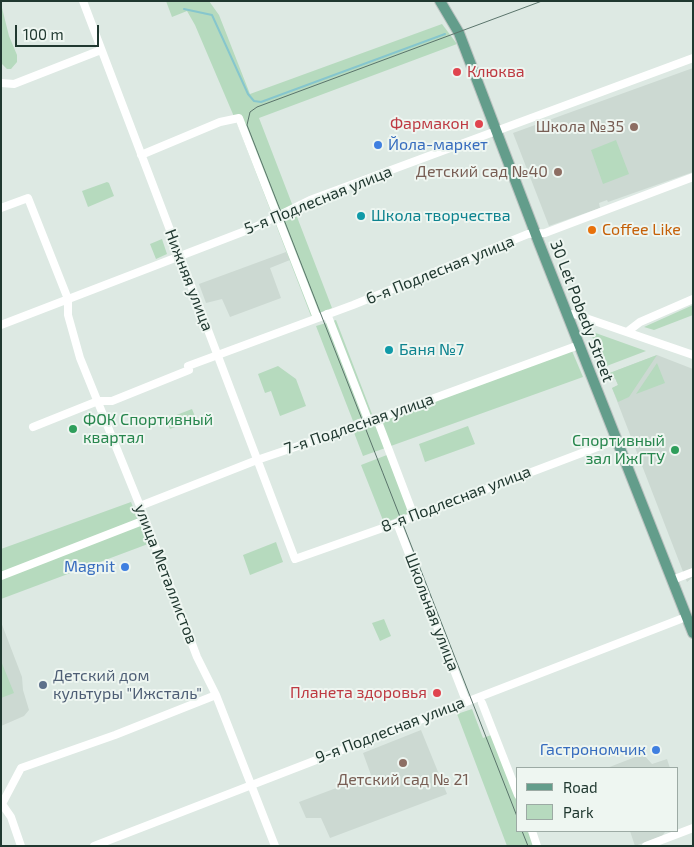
<!DOCTYPE html>
<html>
<head>
<meta charset="utf-8">
<style>
	body { margin:0 }
	#map { position:relative; width:694px; height:847px; overflow:hidden; background:#dde9e3; font-family:"Exo 2",sans-serif }
	canvas { display:block }
	.frame { position:absolute; inset:0; border:2px solid #203830; pointer-events:none }
	.legend { position:absolute; left:516px; top:767px; width:162px; height:65px; box-sizing:border-box; background:#eef6f1; border:1px solid #9caaa4; margin:0; padding:6px 9px; list-style:none; font-size:15px; color:#203830 }
	.legend li { display:flex; align-items:center; gap:10px; height:25px }
	.legend b { width:25px; border:1px solid #9caaa4 }
	.scale { position:absolute; left:15px; top:25px; width:84px; height:22px; box-sizing:border-box; border:2px solid #203830; border-top:0; padding-left:6px; font-size:15px; line-height:18px; white-space:nowrap; color:#203830; -webkit-text-stroke:4px #eef6f1; paint-order:stroke }
</style>
</head>
<body>
<div id="map">
<canvas width="694" height="847"></canvas>
<div class="frame"></div>
<ul class="legend">
<li><b style="height:6px;background:#639d8b"></b>Road</li>
<li><b style="height:14px;background:#b6dabe"></b>Park</li>
</ul>
<div class="scale">100 m</div>
</div>
<script>
const c = document.querySelector('canvas').getContext('2d');
c.lineJoin = 'round';
function paint(path, color) { c.fillStyle = color; c.fill(path, 'evenodd'); }
const shape = rows => new Path2D(rows.map(r => 'M' + r).join(''));
function strokePath(path, color, width, dash) { c.strokeStyle = color; c.lineWidth = width; c.lineCap = dash ? 'butt' : 'round'; c.setLineDash(dash || []); c.stroke(path); }
function write(font, color, halo, rows, align = 'center') {
  c.font = font + ' "Exo 2",sans-serif'; c.lineWidth = 4; c.setLineDash([]); c.textBaseline = 'middle'; c.strokeStyle = halo; c.fillStyle = color; for (const [text, x, y, turn = 0] of rows) {
    c.save(); c.translate(x, y); c.rotate((+turn || 0) * Math.PI / 180); c.textAlign = isNaN(turn) ? turn : align; if (halo) c.strokeText(text, 0, 0); c.fillText(text, 0, 0); c.restore();
  }
}
paint(shape([
	[693,68,693,172,608,202,607,200,599,203,600,208,549,226,513,133],
	[286,252,290,260,270,268,281,298,230,317,222,299,206,303,199,284],
	[657,355,693,369,693,577,687,582,612,388,618,385,615,378,609,380,607,374],
	[1,622,22,677,23,690,29,710,24,716,1,726],
	[421,730,447,794,330,838,321,818,306,818,299,802,371,775,363,753],
	[643,754,652,764,667,759,670,768,607,768],
	[630,831,664,831,665,832,662,836,635,846]
]), '#ccd9d2');
paint(shape([
	[166,1,209,1,219,15,250,94,442,24,457,44,259,118,332,308,311,316,238,126,195,25,187,11,172,17],
	[1,4,9,36,17,55,17,62,11,69,7,69,1,63],
	[616,140,629,174,603,184,591,150],
	[107,182,109,183,114,196,88,207,82,191],
	[162,239,167,254,156,259,150,244],
	[693,305,693,315,654,330,644,327],
	[336,320,372,414,353,421,316,326],
	[590,331,646,351,604,367],
	[572,351,583,377,363,456,353,430],
	[657,355,629,397,618,402,612,388,618,385,615,378,609,380,607,374],
	[657,363,665,383,636,394],
	[278,366,296,379,306,406,280,416,271,391,265,393,258,374],
	[192,409,196,419,170,429,166,419],
	[468,426,475,444,425,462,419,444],
	[392,453,414,511,384,523,361,465],
	[131,502,148,544,1,599,1,549],
	[276,542,283,562,250,575,243,555],
	[384,619,391,636,380,641,372,623],
	[1,661,14,693,1,698],
	[472,709,483,738,494,734,518,799,518,831,530,831,535,846,507,846,457,714]
]), '#b6dabe');
strokePath(shape([
	[184,9,212,15,248,94,254,101,261,102,445,34]
]), '#86c6cd', 2);
const major = shape([
	[440,1,459,33,539,243,693,633]
]);
strokePath(major, '#bcc3c1', 12);
strokePath(shape([
	[83,1,295,559,397,523,616,440],
	[1,83,14,84,101,50],
	[141,155,220,122,239,118,317,318],
	[1,208,28,198,68,299,68,315,80,358,140,506,197,657,216,695,275,846],
	[327,314,369,422],
	[567,315,574,314,693,355],
	[1,325,253,228,310,200,693,58],
	[627,332,640,322,693,299],
	[188,366,353,305,528,234,545,233,693,177],
	[377,419,412,511],
	[33,427,98,401,112,401,189,370],
	[140,506,257,460,369,422,579,345],
	[397,523,466,701],
	[1,576,145,520],
	[672,580,693,572],
	[482,703,518,795],
	[532,831,537,846],
	[21,846,11,817,2,804,21,768,115,735,216,695],
	[94,846,686,617],
	[646,846,693,828]
]), '#fff', 8);
strokePath(major, '#639d8b', 10);
strokePath(shape([
	[518,819,247,125,250,112,257,107,542,1],
	[522,831,528,846]
]), '#5a746b', 1);
for (const [x, y, r, color] of [
	[457,72,5,"#e0444e"],
	[479,124,5,"#e0444e"],
	[634,127,5,"#8d6e63"],
	[378,145,5,"#3f7fe0"],
	[558,172,5,"#8d6e63"],
	[361,216,5,"#0f9aa8"],
	[592,230,5,"#e8710a"],
	[389,350,5,"#0f9aa8"],
	[73,429,5,"#2e9e5b"],
	[675,450,5,"#2e9e5b"],
	[125,567,5,"#3f7fe0"],
	[43,685,5,"#5c6f8a"],
	[437,693,5,"#e0444e"],
	[656,750,5,"#3f7fe0"],
	[403,763,5,"#8d6e63"]
]) { const dot = new Path2D(); dot.arc(x, y, r, 0, 2 * Math.PI); c.fillStyle = color; c.fill(dot); strokePath(dot, '#eef6f1', 2); }
write('16px', '#be3a42', '#eef6f1', [
	["Клюква",467,72,"left"],
	["Фармакон",469,124],
	["Планета здоровья",427,693]
], 'right');
write('16px', '#785e54', '#eef6f1', [
	["Школа №35",624,127],
	["Детский сад №40",548,172],
	["Детский сад № 21",403,780,"center"]
], 'right');
write('16px', '#366cbe', '#eef6f1', [
	["Йола-маркет",388,145,"left"],
	["Magnit",115,567],
	["Гастрономчик",646,750]
], 'right');
write('16px', '#203830', '#eef6f1', [
	["5-я Подлесная улица",318,200,-22],
	["6-я Подлесная улица",440,270,-22],
	["Нижняя улица",189,280,69],
	["30 Let Pobedy Street",582,311,69],
	["7-я Подлесная улица",359,424,-19],
	["8-я Подлесная улица",456,499,-21],
	["улица Металлистов",166,574,69],
	["Школьная улица",432,612,69],
	["9-я Подлесная улица",390,730,-21]
]);
write('16px', '#0d838f', '#eef6f1', [
	["Школа творчества",371,216],
	["Баня №7",399,350]
], 'left');
write('16px', '#c56008', '#eef6f1', [
	["Coffee Like",602,230]
], 'left');
write('16px', '#27864d', '#eef6f1', [
	["ФОК Спортивный",83,420],
	["квартал",83,438],
	["Спортивный",665,441,"right"],
	["зал ИжГТУ",665,459,"right"]
], 'left');
write('16px', '#4e5e75', '#eef6f1', [
	["Детский дом",53,676],
	["культуры \"Ижсталь\"",53,694]
], 'left');
</script>
</body>
</html>
